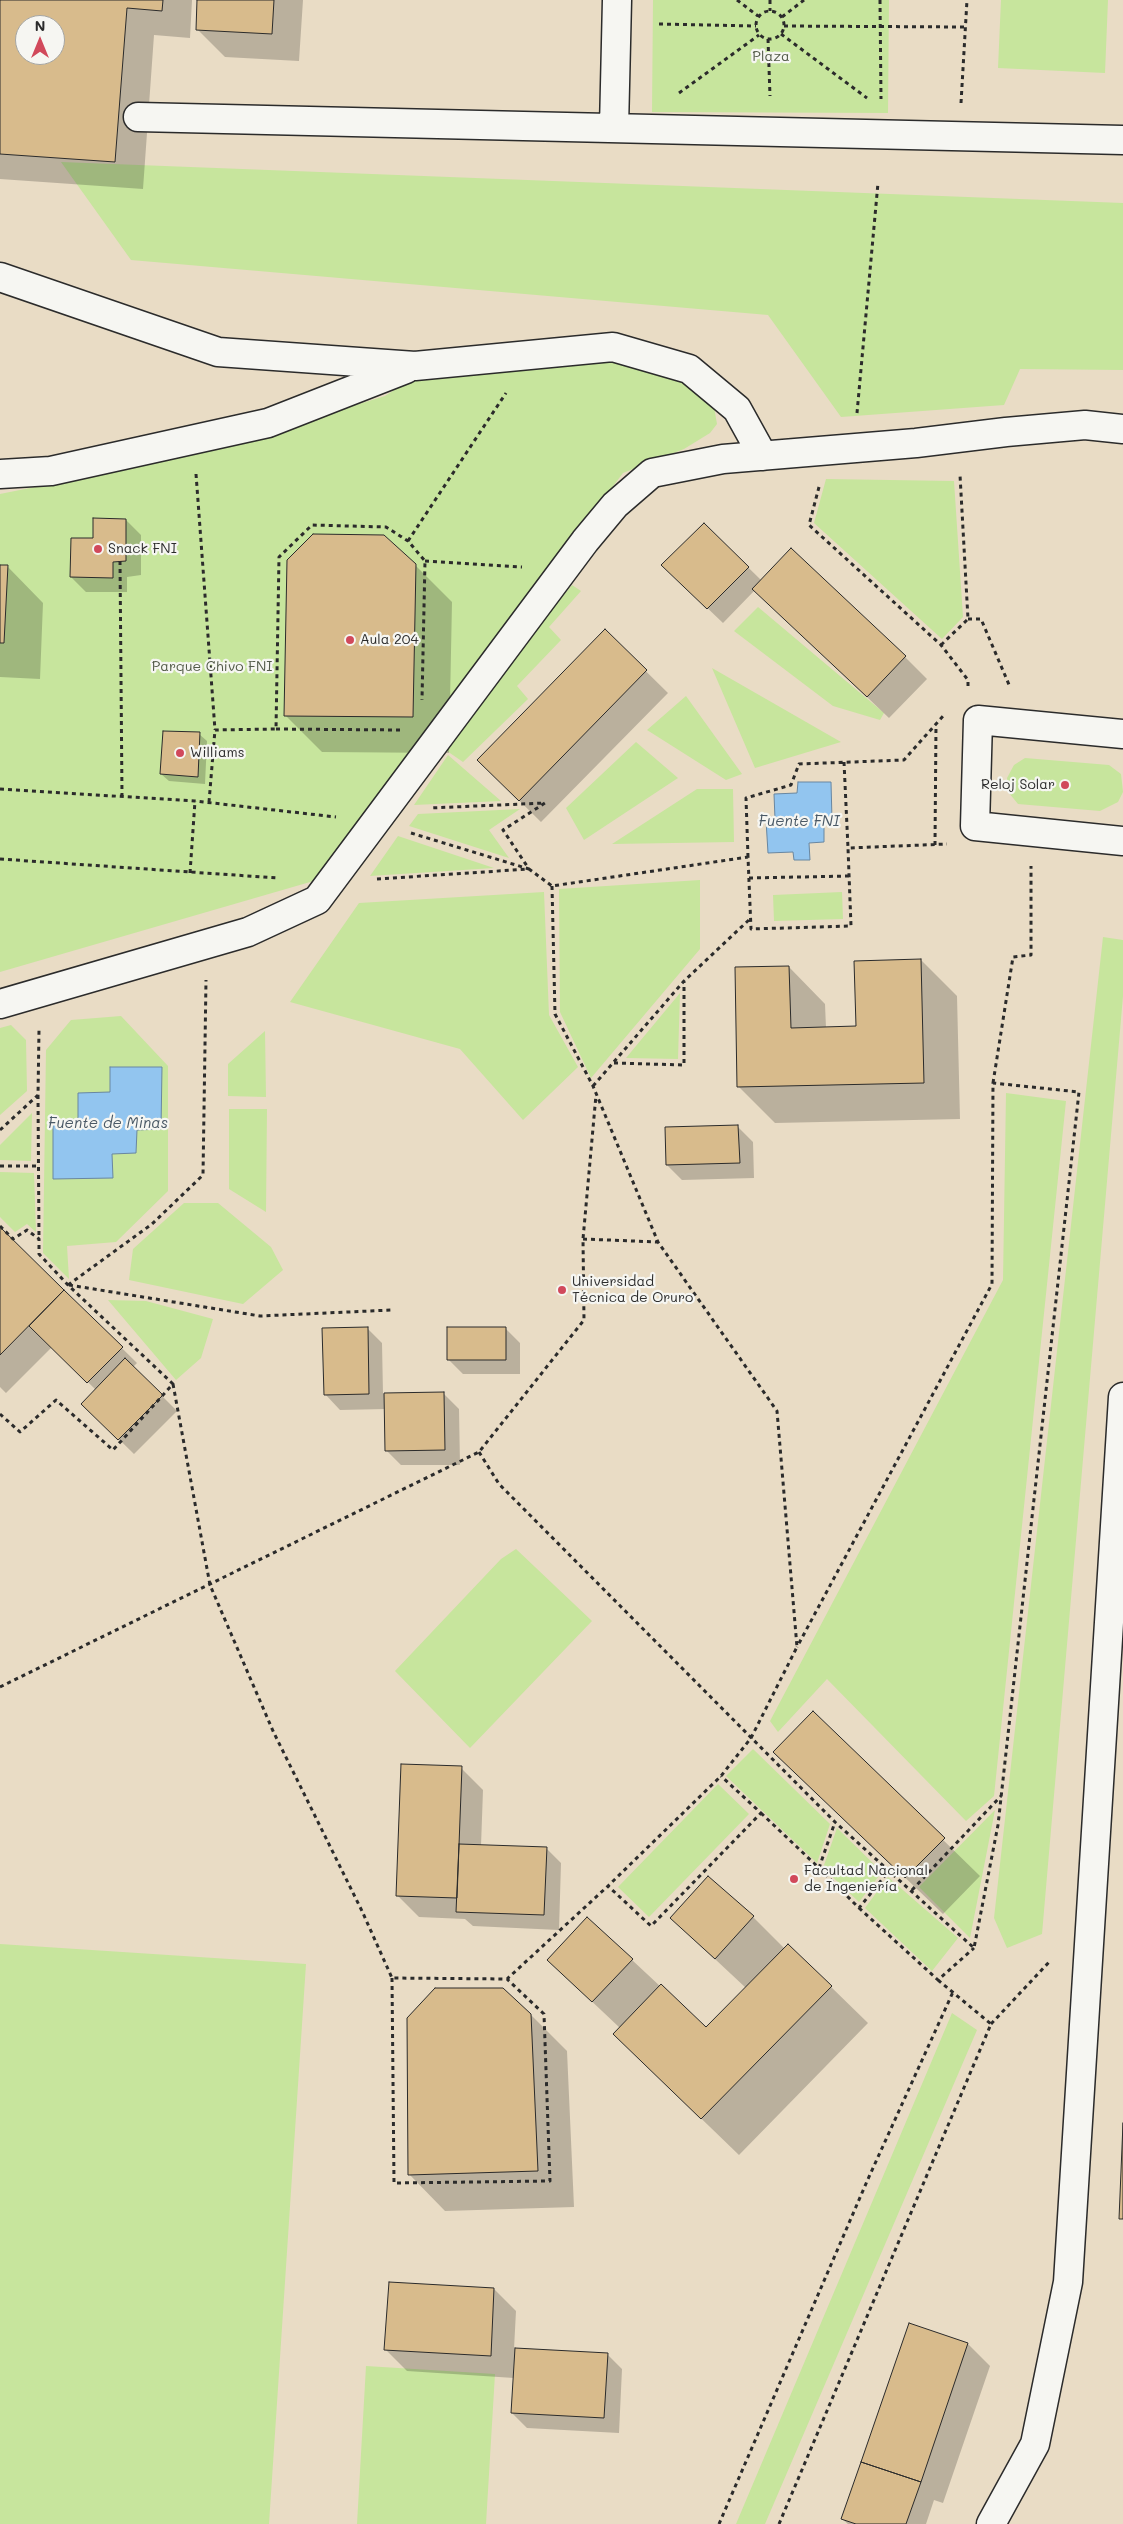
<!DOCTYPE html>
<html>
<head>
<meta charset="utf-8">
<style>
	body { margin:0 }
	#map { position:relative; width:1123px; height:2524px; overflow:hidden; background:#f0eade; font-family:Mali,sans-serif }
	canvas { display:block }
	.north { position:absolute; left:15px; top:15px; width:50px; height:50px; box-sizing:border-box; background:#f6f6f2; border:1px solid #a5a5a2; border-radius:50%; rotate:0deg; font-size:14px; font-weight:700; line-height:20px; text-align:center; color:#2b2b2b }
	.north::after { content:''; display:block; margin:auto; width:18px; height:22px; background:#d1495b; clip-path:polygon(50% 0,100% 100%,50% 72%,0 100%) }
</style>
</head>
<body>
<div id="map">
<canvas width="1123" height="2524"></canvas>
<div class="north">N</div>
</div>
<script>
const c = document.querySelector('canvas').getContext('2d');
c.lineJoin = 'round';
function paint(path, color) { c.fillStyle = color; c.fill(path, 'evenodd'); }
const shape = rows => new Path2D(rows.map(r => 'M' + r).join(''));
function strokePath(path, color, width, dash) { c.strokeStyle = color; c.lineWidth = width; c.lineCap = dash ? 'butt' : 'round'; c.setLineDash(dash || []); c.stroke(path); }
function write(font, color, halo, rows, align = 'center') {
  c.font = font + ' Mali,sans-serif'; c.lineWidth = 4.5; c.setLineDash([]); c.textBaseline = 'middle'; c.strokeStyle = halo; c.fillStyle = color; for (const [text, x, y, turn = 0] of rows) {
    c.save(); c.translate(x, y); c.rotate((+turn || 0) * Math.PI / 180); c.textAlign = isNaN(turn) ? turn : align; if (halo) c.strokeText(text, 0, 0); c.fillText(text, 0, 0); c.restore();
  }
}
paint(shape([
	[0,0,1123,0,1123,2524,0,2524],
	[25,25,55,25,55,55,25,55]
]), '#e9dcc5');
paint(shape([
	[653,0,889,0,888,113,652,112],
	[1001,0,1108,0,1105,73,998,68],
	[61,162,1123,203,1123,370,1020,369,1004,405,841,417,768,315,131,260],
	[583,358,637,365,668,375,691,387,714,407,717,424,710,433,684,449,623,473,317,880,0,972,0,494,189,456,385,396,417,375],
	[826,479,954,481,963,617,942,639,814,523],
	[572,585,581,591,549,627,561,640,517,686,528,699,463,762,447,751,443,742],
	[758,607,884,713,880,720,833,706,734,631],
	[712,668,841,742,755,768],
	[686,696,742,774,726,780,647,730],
	[636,742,678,778,584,840,566,808],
	[448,755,501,801,414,805],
	[1025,758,1109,765,1121,774,1123,792,1118,802,1100,811,1018,804,1009,793,1007,778,1014,765],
	[697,789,733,789,734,842,612,844],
	[520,809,489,830,509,858,409,826,418,814],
	[398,836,494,868,370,876],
	[700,880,700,949,591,1078,560,1012,559,889],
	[544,892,549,1015,578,1067,523,1120,460,1049,290,1002,359,903],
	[842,892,843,919,774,921,773,895],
	[1103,937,1123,940,1123,996,1042,1934,1007,1948,994,1918],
	[680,993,678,1059,626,1058],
	[121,1016,168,1066,168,1191,116,1242,67,1246,69,1279,43,1253,46,1050,71,1020],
	[110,1092,54,1178,53,1122,78,1121],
	[11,1025,26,1040,27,1091,0,1115,0,1028],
	[265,1031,266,1097,228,1096,228,1064],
	[1006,1093,1066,1101,994,1796,966,1821,827,1679,778,1732,770,1721,1003,1280],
	[229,1109,267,1109,266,1212,229,1189],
	[32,1113,31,1161,0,1160,0,1145],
	[0,1172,34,1173,36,1232,27,1224,15,1232,0,1217],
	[184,1203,218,1203,271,1247,283,1270,243,1304,129,1280,133,1249],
	[108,1300,146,1301,213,1319,201,1358,176,1380],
	[516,1549,592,1621,470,1748,395,1671,501,1559],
	[753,1749,830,1824,817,1863,726,1776],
	[718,1784,749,1814,649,1917,618,1887],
	[995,1810,970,1938,919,1887],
	[837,1828,882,1872,859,1902,823,1868],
	[888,1877,958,1938,932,1971,865,1908],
	[0,1944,306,1964,269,2524,0,2524],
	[952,2013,977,2030,765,2524,736,2524],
	[366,2366,495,2374,486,2524,357,2524]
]), '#c7e59d');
const water = shape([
	[798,782,831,782,832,820,824,820,824,842,809,843,810,860,794,860,793,852,768,853,766,820,775,819,774,794,797,793,798,782],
	[110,1067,162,1067,161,1129,137,1130,136,1153,112,1154,113,1178,53,1179,53,1122,78,1121,78,1093,110,1092,110,1067]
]);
paint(water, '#92c5ef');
strokePath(water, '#6987a1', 1);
paint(shape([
	[0,0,192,0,190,38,154,35,143,189,0,179],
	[25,25,55,25,55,55,25,55],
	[198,0,303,0,299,61,225,57,197,29],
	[126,520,141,535,141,575,127,577,127,592,86,592,71,577,94,539],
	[704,524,762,581,905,657,927,679,889,718,755,590,723,623,678,580],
	[415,565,452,602,449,753,322,752,285,715],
	[0,566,7,566,43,603,40,679,0,677],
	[605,631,668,693,541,822,478,760],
	[199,734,207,741,205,784,169,781,161,774],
	[921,960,957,996,960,1119,775,1123,738,1086,789,967,825,1004,826,1028,858,1027],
	[738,1127,753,1142,754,1178,682,1180,667,1165],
	[0,1228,137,1363,133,1367,177,1411,134,1454,83,1404,96,1390,52,1347,6,1393,0,1387],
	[367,1328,382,1343,383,1394,444,1394,459,1409,460,1465,401,1465,386,1450,386,1409,340,1410,325,1394],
	[505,1328,520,1343,520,1374,463,1374,448,1359],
	[813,1713,980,1876,943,1914,812,1788],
	[461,1768,483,1790,481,1846,546,1848,561,1863,559,1930,473,1926,465,1919,419,1917,397,1895],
	[753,1917,785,1949,788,1945,868,2023,739,2155,651,2070,620,2028,548,1960,632,1960,706,2029,746,1988,671,1918],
	[530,2014,567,2051,574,2207,445,2211,409,2174],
	[494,2289,516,2311,514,2349,607,2354,622,2369,619,2433,527,2428,512,2413,514,2378,407,2371,385,2349],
	[909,2325,968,2344,990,2366,943,2503,934,2500,926,2524,848,2524,842,2519]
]), '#0003');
const building = shape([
	[0,0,163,0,162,11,127,8,115,162,0,154,0,0],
	[25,25,55,25,55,55,25,55,25,25],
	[197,0,274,0,272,34,196,30,197,0],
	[93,518,126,519,126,561,113,562,113,578,70,577,71,538,93,538,93,518],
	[704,523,749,567,707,609,661,565,704,523],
	[313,534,384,535,416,564,413,717,284,716,287,560,313,534],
	[791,548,906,656,867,697,752,589,791,548],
	[0,565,8,565,4,643,0,643,0,565],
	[605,629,647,670,519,801,477,760,605,629],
	[163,731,200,732,198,777,160,774,163,731],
	[921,959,924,1083,737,1087,735,967,789,966,791,1028,856,1026,854,961,921,959],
	[738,1125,740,1163,666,1165,665,1127,738,1125],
	[0,1227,64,1290,0,1355,0,1227],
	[64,1290,123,1347,87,1383,29,1326,64,1290],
	[368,1327,369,1394,324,1395,322,1328,368,1327],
	[447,1327,506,1327,506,1360,447,1360,447,1327],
	[125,1358,163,1395,118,1440,81,1404,125,1358],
	[444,1392,445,1450,385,1451,384,1393,444,1392],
	[813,1711,945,1838,905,1878,773,1752,813,1711],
	[401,1764,462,1766,457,1898,396,1896,401,1764],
	[459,1844,547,1847,544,1915,456,1912,459,1844],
	[708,1876,754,1916,715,1959,670,1918,708,1876],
	[587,1917,633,1959,592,2002,547,1960,587,1917],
	[788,1944,832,1986,701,2119,613,2034,661,1984,706,2027,788,1944],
	[435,1988,503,1988,531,2014,538,2171,408,2175,407,2018,435,1988],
	[1123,2123,1123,2219,1119,2219,1123,2123],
	[389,2282,494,2288,491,2356,384,2350,389,2282],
	[909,2323,968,2343,921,2482,861,2462,909,2323],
	[515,2348,608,2353,604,2418,511,2413,515,2348],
	[861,2462,921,2482,906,2524,856,2524,841,2519,861,2462]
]);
paint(building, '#d8bb8c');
strokePath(building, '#2b2b2b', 1);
const minor = shape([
	[138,117,1123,140],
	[614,128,617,0],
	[0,277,218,352,415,366,613,347,689,369,737,409,763,456],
	[0,474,51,471,268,423,406,369],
	[1123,734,978,720,975,826,1123,841],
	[0,1004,248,932,317,900,585,541,615,505,652,473,723,459,916,443,1006,432,1085,425,1123,429],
	[991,2524,1035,2444,1068,2282,1123,1397]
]);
strokePath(minor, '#2b2b2b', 31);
strokePath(shape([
	[737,0,758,16],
	[770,0,770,11],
	[880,0,881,99],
	'756 25a14 14 0 1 1 28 0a14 14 0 1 1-28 0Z',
	[782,17,804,0],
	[659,24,756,26],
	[784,26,965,27],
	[781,34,867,98],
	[768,39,770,96],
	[679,93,759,35],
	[961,103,967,0],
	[857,413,878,183],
	[196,474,215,730],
	[819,487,809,525,941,645,968,680,968,687],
	[408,541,506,393],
	[120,561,122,796],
	[425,561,522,567],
	[968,619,981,619,1010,687],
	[941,645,968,619,960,475],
	[276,729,401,730],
	[844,762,848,848],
	[0,789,195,801,336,817],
	[209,802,215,730,276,729,279,557,312,525,386,527,408,541,425,561,422,700],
	[411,833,529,869,503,830,545,803,430,808],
	[935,845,936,724],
	[748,857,746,798,791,785,799,764,904,760,943,716],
	[0,859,278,878],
	[190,873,195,801],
	[749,878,849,876],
	[377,879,529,869,552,886,748,857,751,929,851,926,848,848,947,844],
	[552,886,555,1014,593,1086,658,1242,777,1411,797,1647,751,1738,721,1776,608,1886,651,1926,761,1813,721,1776],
	[614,1063,684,1065,684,981],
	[993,1083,1013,957,1031,955,1031,866],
	[593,1086,684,981,751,918],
	[38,1095,39,1239],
	[0,1130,38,1095,39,1030],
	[0,1166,39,1166],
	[0,1226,13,1239,27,1230,39,1239,39,1254,68,1285,173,1384,113,1450,56,1400,20,1432,0,1414],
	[583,1239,658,1242],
	[68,1285,152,1224,203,1175,206,980],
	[69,1285,260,1316,392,1310],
	[173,1384,210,1585,273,1731,362,1911,392,1978,507,1979,608,1886],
	[479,1452,499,1484,835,1822,974,1948,998,1825,1079,1092,993,1083,992,1284,797,1647],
	[0,1687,479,1452,584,1320,583,1239,596,1095],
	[761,1813,819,1868,835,1822],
	[819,1868,859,1908,888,1872],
	[912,1890,1001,1796],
	[859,1908,938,1980,974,1948],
	[392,1978,394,2183,550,2181,544,2014,507,1979],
	[991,2024,1051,1960],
	[719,2524,868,2179,953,1992],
	[779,2524,991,2024,938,1980]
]), '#2b2b2b', 3, [4, 4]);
strokePath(minor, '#f6f6f2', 28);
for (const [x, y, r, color] of [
	[98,549,5,"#d1495b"],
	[350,640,5,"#d1495b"],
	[180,753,5,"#d1495b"],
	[1065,785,5,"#d1495b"],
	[562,1290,5,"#d1495b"],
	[794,1879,5,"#d1495b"]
]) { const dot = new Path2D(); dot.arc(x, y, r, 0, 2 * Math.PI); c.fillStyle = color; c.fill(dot); strokePath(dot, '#f6f6f2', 2); }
write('14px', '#525a48', '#f6f6f2', [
	["Plaza",771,57],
	["Parque Chivo FNI",212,667]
]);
write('14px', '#2b2b2b', '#f6f6f2', [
	["Snack FNI",108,549],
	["Aula 204",360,640],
	["Williams",190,753],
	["Reloj Solar",1055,785,"right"],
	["Universidad",572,1282],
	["Técnica de Oruro",572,1298],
	["Facultad Nacional",804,1871],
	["de Ingeniería",804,1887]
], 'left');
write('italic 15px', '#4a5966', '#f6f6f2', [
	["Fuente FNI",799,821],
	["Fuente de Minas",108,1123]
]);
</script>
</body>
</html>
